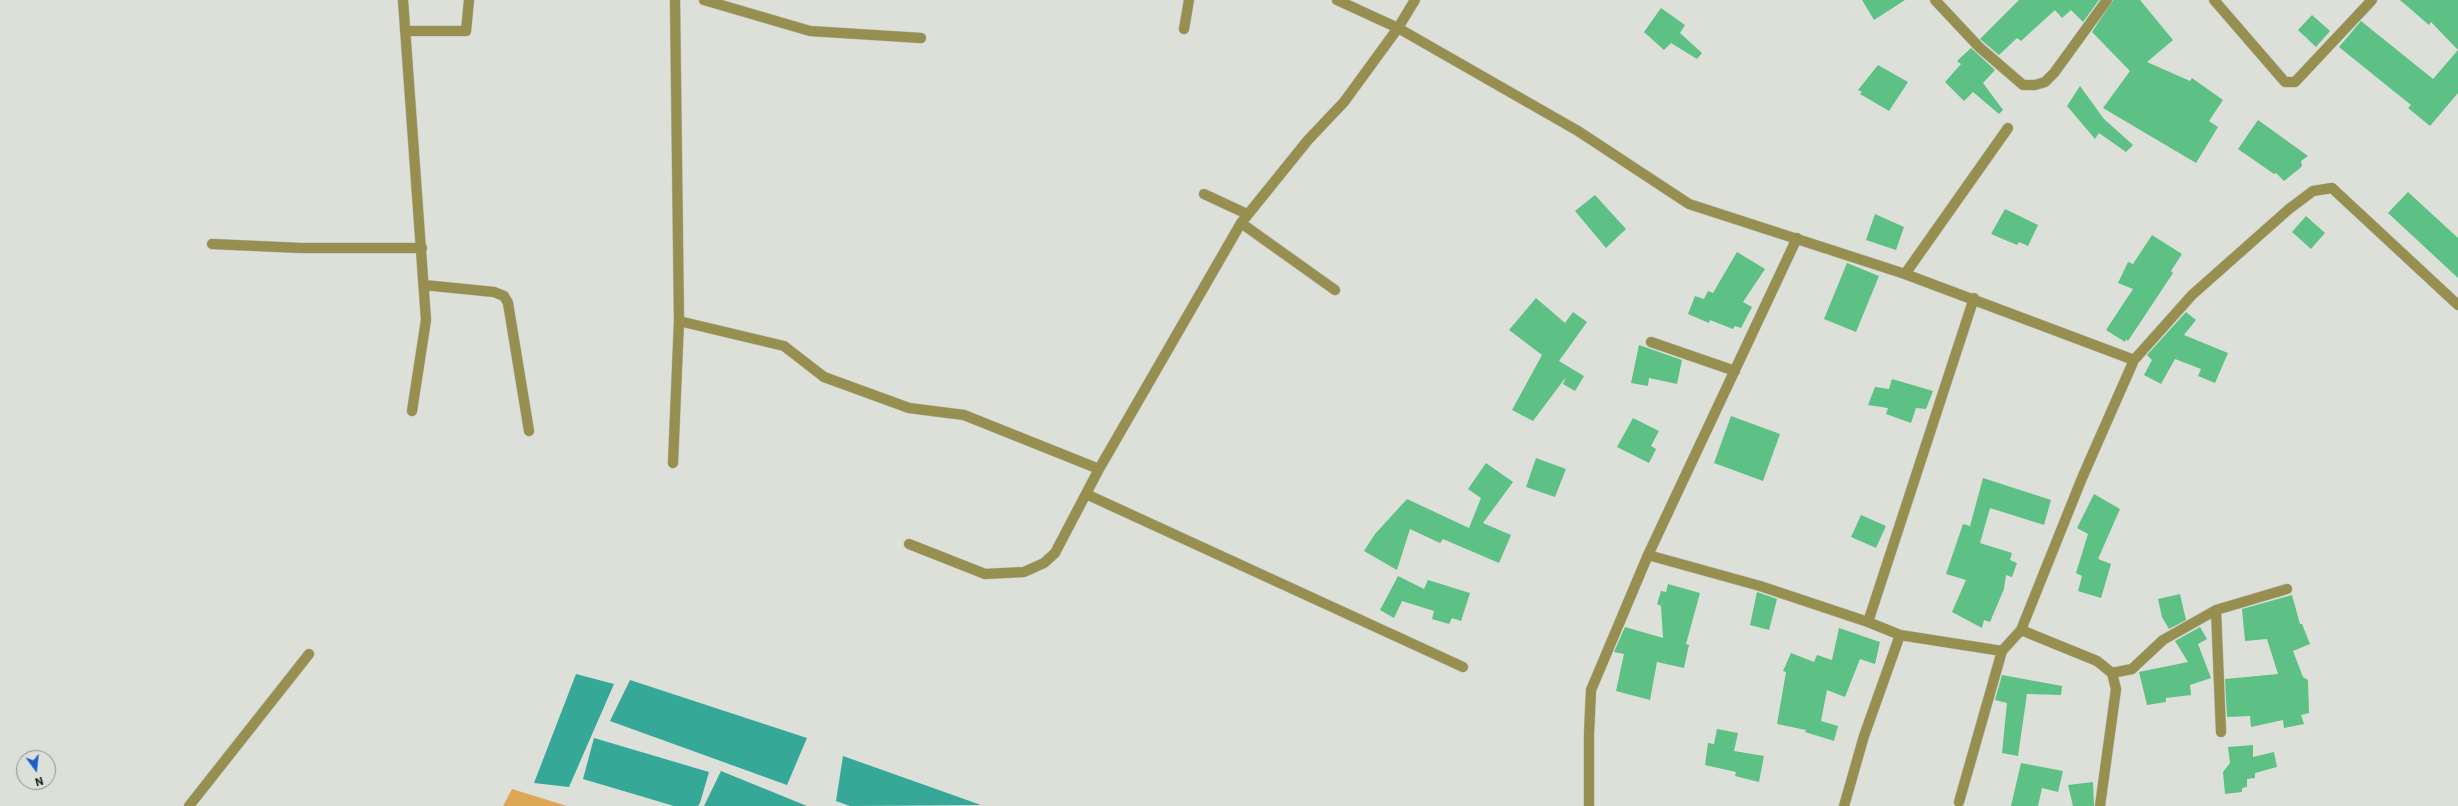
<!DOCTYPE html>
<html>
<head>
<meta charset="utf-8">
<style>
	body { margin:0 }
	#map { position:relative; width:2458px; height:806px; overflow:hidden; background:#dce0d8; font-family:Roboto,sans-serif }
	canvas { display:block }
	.north { position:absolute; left:16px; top:750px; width:40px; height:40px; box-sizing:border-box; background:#dce0d8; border:1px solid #8e908b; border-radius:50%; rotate:165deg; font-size:11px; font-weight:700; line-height:16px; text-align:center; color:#181917 }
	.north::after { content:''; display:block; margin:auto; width:14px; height:18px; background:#1c5ec9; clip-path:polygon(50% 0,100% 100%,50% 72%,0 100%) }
</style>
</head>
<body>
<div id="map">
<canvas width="2458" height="806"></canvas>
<div class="north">N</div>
</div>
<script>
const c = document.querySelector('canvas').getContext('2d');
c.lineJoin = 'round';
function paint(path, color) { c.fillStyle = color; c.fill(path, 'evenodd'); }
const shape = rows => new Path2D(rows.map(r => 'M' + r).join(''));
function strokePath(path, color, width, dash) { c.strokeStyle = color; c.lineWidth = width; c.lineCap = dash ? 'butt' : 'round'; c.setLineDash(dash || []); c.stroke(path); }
paint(shape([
	[512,789,567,806,503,806]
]), '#dda755');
paint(shape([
	[576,674,614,684,569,787,534,783],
	[630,680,807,738,787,785,610,721],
	[594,738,709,772,700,803,698,806,674,806,583,779],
	[843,756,981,805,850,806,836,801],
	[721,771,807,806,704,806]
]), '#36a897');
paint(shape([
	[1862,0,1905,0,1874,20],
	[2019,0,2099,0,2083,22,2071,10,2062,18,2055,10,2021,41,2017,38,1999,55,1980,39],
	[2113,0,2140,0,2173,40,2147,62,2190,81,2192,78,2223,100,2209,121,2218,127,2196,163,2103,108,2130,71,2092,32],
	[2400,0,2458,0,2458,50,2431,22,2429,25],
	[1661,8,1685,25,1680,33,1702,53,1697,59,1671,43,1664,50,1644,32],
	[2312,15,2330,31,2316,47,2298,30],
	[2361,21,2433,79,2458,50,2458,93,2430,126,2408,108,2411,105,2339,47],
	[1971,48,1995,70,1983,83,2003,110,1999,114,1973,92,1964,101,1945,82,1961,64,1957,61],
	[1878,65,1908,82,1889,111,1860,94,1862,92,1858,90],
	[2080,86,2104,119,2133,145,2126,152,2099,133,2095,139,2067,106],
	[2258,120,2308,156,2301,161,2302,166,2299,169,2284,181,2276,173,2274,174,2238,149],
	[2408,192,2458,238,2458,278,2388,213],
	[1595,195,1626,229,1606,248,1575,211],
	[2005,209,2038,225,2028,246,2019,242,2017,245,1991,234],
	[1875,214,1904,227,1896,250,1866,240],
	[2306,216,2325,233,2311,249,2292,232],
	[2152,235,2182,254,2171,271,2173,273,2128,341,2126,339,2125,342,2106,330,2133,289,2118,283,2128,262,2133,264],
	[1737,252,1765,269,1743,302,1752,307,1741,328,1735,326,1733,329,1710,320,1709,323,1688,314,1695,296,1704,299,1708,291,1713,293],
	[1847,263,1879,276,1856,332,1824,319],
	[1536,298,1565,323,1573,312,1587,322,1559,361,1584,376,1575,391,1563,384,1566,377,1533,421,1512,410,1542,355,1509,330],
	[2186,312,2196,320,2184,335,2228,353,2215,383,2198,376,2201,369,2175,359,2161,384,2144,375,2152,360,2147,355],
	[1639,345,1682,360,1677,384,1649,378,1648,386,1631,383],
	[1892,379,1933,391,1926,409,1916,408,1911,423,1886,414,1888,408,1868,405,1875,387,1889,389],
	[1731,416,1780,434,1763,481,1714,463],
	[1633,418,1659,431,1651,446,1656,449,1649,463,1617,447],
	[1536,458,1566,469,1555,497,1526,487],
	[1486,463,1513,482,1483,523,1511,535,1499,563,1443,539,1440,543,1410,529,1397,570,1364,551,1375,534,1407,499,1469,528,1481,498,1468,489],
	[1983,478,2051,500,2044,525,1990,508,1980,543,2012,553,2010,560,2017,563,2012,577,2006,575,2004,589,1990,622,1984,620,1982,628,1952,612,1966,580,1946,574,1963,524,1970,526],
	[2094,494,2120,509,2098,559,2111,564,2101,598,2078,591,2082,576,2076,573,2088,534,2077,528],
	[1861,515,1886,526,1876,548,1851,537],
	[1398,576,1424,589,1428,580,1470,593,1461,621,1452,618,1449,624,1432,619,1434,611,1402,601,1394,618,1380,610],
	[1668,584,1700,593,1686,644,1689,645,1684,668,1657,662,1650,700,1616,691,1624,654,1614,652,1625,627,1663,638,1661,606,1657,604,1661,591,1666,592],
	[1757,592,1777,599,1769,630,1750,625],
	[2180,594,2186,620,2169,629,2162,617,2158,599],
	[2292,595,2300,624,2302,624,2310,644,2293,651,2303,677,2308,680,2309,713,2301,715,2304,724,2284,728,2283,720,2251,727,2250,716,2227,717,2225,679,2278,674,2267,639,2245,641,2242,609],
	[2200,627,2207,639,2198,644,2211,678,2190,685,2191,695,2166,698,2166,702,2147,705,2139,672,2188,662,2175,641],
	[1839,628,1880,642,1875,664,1860,659,1845,697,1827,690,1821,721,1838,726,1834,741,1805,732,1806,730,1777,724,1786,672,1783,671,1791,653,1814,662,1817,655,1832,660],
	[2002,675,2062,686,2061,695,2027,694,2018,756,2002,753,2007,703,1995,700],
	[1717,729,1738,733,1734,751,1764,756,1759,782,1735,776,1736,772,1705,765,1708,743,1714,744],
	[2253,745,2253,757,2274,752,2277,767,2255,773,2255,778,2247,779,2247,787,2242,788,2242,792,2225,794,2223,772,2230,763,2228,747],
	[2021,763,2063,771,2058,792,2042,788,2038,806,2011,806],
	[2093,782,2094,806,2073,806,2068,785]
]), '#5dc084');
const minor = shape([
	[403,0,426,320,412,411],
	[704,0,810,31,921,38],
	[1337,0,1398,28,1578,131,1689,204,1905,274,2134,360],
	[1935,0,1979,47,2023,85,2035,85,2045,82,2054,73,2107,0],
	[2214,0,2285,82,2295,82,2372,0],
	[1184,29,1189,0],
	[405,31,466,31,469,0],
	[1204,194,1247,214],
	[1241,223,1335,290],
	[212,244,301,248,422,248],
	[1905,274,2008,128],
	[424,285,494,292,504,296,508,303,529,431],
	[679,321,784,346,824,377,909,408,964,415,1099,469],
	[1651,342,1735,371],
	[673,463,679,321,675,0],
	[1086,494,1463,667],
	[909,544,985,574,1024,572,1044,563,1055,553,1099,469,1241,223,1308,140,1344,102,1398,28,1415,0],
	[1648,555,1760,586,1868,622,1900,635,2002,651],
	[2216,610,2221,732],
	[1868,622,1974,298],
	[2021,630,2097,661,2112,673,2116,689,2100,806],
	[2112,673,2132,669,2163,640,2216,610,2287,589],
	[1959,802,2002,651,2021,630,2082,478,2134,360,2192,295,2289,209,2313,191,2332,188,2458,305],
	[189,806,309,654],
	[1589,806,1589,734,1591,690,1648,555,1797,238],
	[1844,806,1864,736,1900,635]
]);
strokePath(minor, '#b9bcb5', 11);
strokePath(minor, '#978f50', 10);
</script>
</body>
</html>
